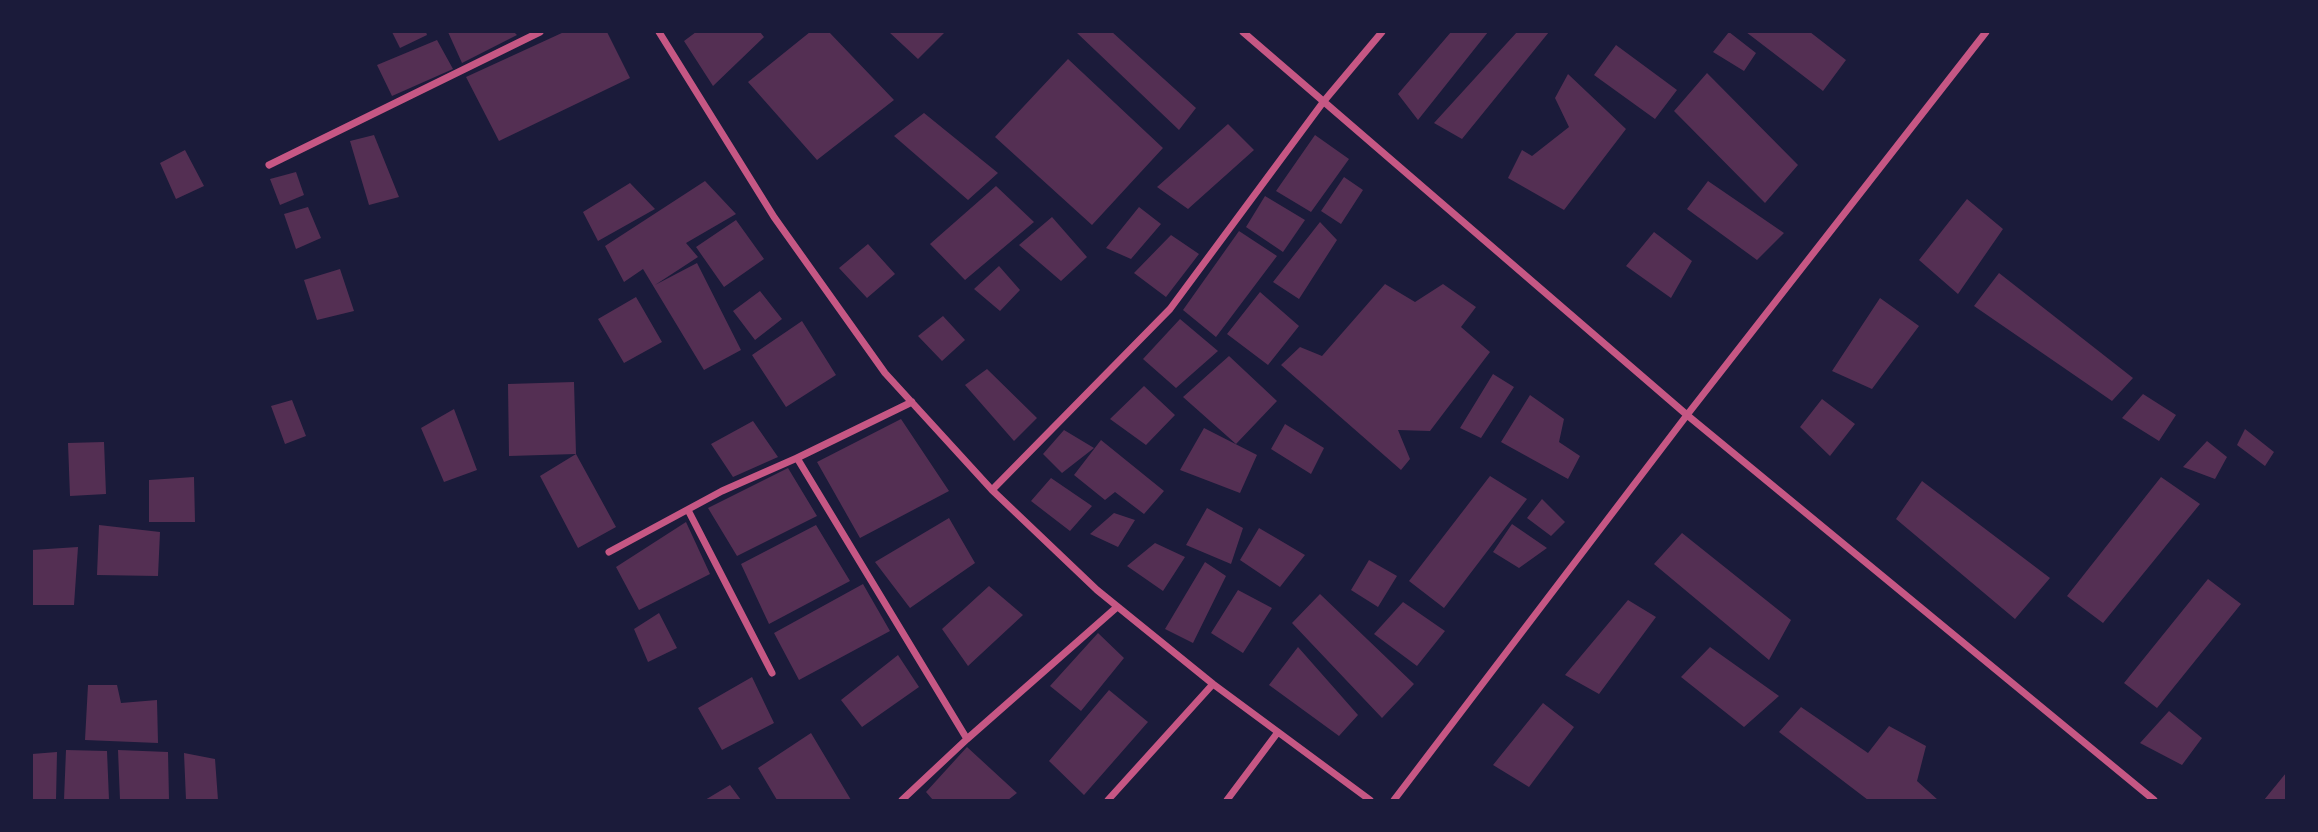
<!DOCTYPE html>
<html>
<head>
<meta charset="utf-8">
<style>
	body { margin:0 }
	#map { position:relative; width:2318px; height:832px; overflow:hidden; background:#1b1b3a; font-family:"PT Sans",sans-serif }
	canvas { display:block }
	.frame { position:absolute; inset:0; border:33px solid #1b1b3a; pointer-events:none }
</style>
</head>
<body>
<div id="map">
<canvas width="2318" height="832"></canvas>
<div class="frame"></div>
</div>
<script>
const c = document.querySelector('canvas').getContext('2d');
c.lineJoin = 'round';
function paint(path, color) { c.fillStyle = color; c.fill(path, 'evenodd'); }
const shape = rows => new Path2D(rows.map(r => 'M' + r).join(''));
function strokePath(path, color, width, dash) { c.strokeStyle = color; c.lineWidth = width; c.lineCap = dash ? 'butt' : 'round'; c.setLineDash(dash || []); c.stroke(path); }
paint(shape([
	[392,32,426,32,427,35,400,48],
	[448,32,514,32,517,35,462,63],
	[564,32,607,32,630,78,499,141,466,77],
	[696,32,760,32,764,37,713,86,684,41],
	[810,32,829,32,894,100,817,160,748,82],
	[889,32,945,32,918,59],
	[1076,32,1112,32,1196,108,1179,130],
	[1451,32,1488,32,1418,120,1398,94],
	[1517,32,1549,32,1462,139,1434,123],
	[1729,32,1756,53,1744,71,1713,52],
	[1746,32,1810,32,1846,60,1823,91],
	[437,40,453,69,392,96,377,65],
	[1616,45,1677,90,1655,119,1594,75],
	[1068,59,1163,148,1092,225,995,137],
	[1707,73,1798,165,1765,203,1674,111],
	[1568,74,1626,129,1564,210,1508,178,1522,150,1532,156,1569,127,1555,98],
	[924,113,998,173,968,200,894,136],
	[1228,124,1254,150,1188,209,1157,187],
	[374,135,399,197,369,205,350,141],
	[1315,135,1349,159,1311,212,1276,191],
	[185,150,204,186,176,199,160,163],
	[296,172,304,195,280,205,270,179],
	[1344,177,1363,190,1341,224,1321,211],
	[705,181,736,214,686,243,698,257,655,285,697,263,741,350,704,370,643,269,624,282,605,246],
	[1708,181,1784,233,1757,260,1687,209],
	[630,183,655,209,598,241,583,212],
	[996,186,1034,222,965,280,930,244],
	[1265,196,1305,220,1283,252,1246,227],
	[1967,199,2003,229,1958,294,1919,260],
	[308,207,321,238,296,249,284,214],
	[1139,207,1161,224,1131,259,1106,248],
	[1052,217,1087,257,1061,281,1019,245],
	[736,220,764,259,724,287,696,247],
	[1320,222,1337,240,1299,299,1273,282],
	[1239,231,1277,256,1216,337,1183,310],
	[1654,232,1692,261,1671,298,1626,266],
	[1171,235,1199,254,1166,297,1134,273],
	[868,244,895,274,867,298,839,268],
	[999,266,1020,290,1000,311,974,289],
	[340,269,354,311,317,320,304,280],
	[1999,273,2133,378,2112,401,1974,306],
	[1385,284,1415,302,1443,284,1476,307,1461,327,1490,352,1430,431,1398,430,1410,459,1401,470,1281,365,1300,347,1322,356],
	[760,291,782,319,755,340,733,311],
	[1260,292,1299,326,1268,365,1227,334],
	[636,297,662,342,624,363,598,319],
	[1880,298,1919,326,1872,389,1832,371],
	[943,316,965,340,942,361,918,336],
	[1180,319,1218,351,1176,388,1143,359],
	[802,321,836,375,786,407,752,355],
	[1229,356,1277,401,1236,444,1183,397],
	[987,369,1037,418,1014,441,965,385],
	[1493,374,1514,387,1481,438,1460,428],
	[574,382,576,454,509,456,508,384],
	[1144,386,1175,415,1146,445,1110,419],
	[2143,394,2176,415,2159,441,2122,418],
	[1530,395,1564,419,1559,442,1580,456,1568,479,1501,442],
	[1822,399,1855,424,1830,456,1800,427],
	[292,400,306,436,285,444,271,406],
	[454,409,477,470,444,482,421,428],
	[901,419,949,491,860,538,817,462],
	[753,421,778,457,733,477,711,444],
	[1285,424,1324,448,1311,474,1271,449],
	[1204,428,1257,455,1240,493,1180,470],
	[2245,429,2274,452,2265,466,2237,445],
	[1064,430,1094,448,1062,473,1043,454],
	[1101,440,1164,491,1144,514,1115,492,1105,500,1074,475],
	[2207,441,2227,457,2215,479,2183,467],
	[104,442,106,494,70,496,68,443],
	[576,454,616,527,578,548,540,476],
	[788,468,817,516,737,556,708,508],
	[1490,476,1527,499,1444,608,1409,581],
	[194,477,195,522,149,522,149,480],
	[2161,477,2200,504,2103,623,2067,596],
	[1051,478,1092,506,1070,531,1031,501],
	[1922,481,2050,578,2015,619,1896,519],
	[1542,499,1565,522,1551,536,1527,518],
	[1207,508,1243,528,1231,564,1186,545],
	[1114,513,1135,520,1118,547,1090,534],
	[949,518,975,563,910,608,875,562],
	[686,522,710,574,639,610,616,567],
	[1512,524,1547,548,1519,568,1493,552],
	[99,525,160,532,158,576,97,575],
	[816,525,850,581,769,624,741,564],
	[1259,528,1305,555,1280,587,1240,560],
	[1682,533,1791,620,1769,660,1654,564],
	[1155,543,1185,557,1163,591,1127,566],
	[78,547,74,605,32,605,32,550],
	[1369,560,1397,576,1378,607,1351,590],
	[1205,562,1226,576,1193,643,1165,629],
	[2208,579,2241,604,2157,708,2124,683],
	[863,584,890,631,799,680,774,633],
	[989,586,1023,615,968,666,942,629],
	[1238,590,1272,608,1243,653,1211,633],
	[1320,594,1414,684,1382,718,1292,623],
	[1628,600,1656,617,1599,694,1565,675],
	[1403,602,1445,631,1417,666,1374,634],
	[659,613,677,648,648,662,634,629],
	[1098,633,1124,658,1081,711,1050,686],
	[1298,647,1358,715,1339,736,1269,685],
	[1710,647,1779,696,1744,727,1681,677],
	[898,655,919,687,862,727,841,700],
	[752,677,774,723,722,750,698,708],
	[88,685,117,685,121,703,157,700,158,743,85,740],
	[1109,690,1148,722,1084,795,1049,761],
	[1543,703,1574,727,1529,787,1493,765],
	[1801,707,1868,753,1889,726,1926,746,1917,781,1938,800,1868,800,1779,732],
	[2169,711,2202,738,2182,765,2140,743],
	[811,733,851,800,777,800,758,768],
	[967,747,1017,793,1008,800,933,800,926,792],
	[66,750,107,751,109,800,64,800],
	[118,750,168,752,169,800,120,800],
	[57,752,56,800,32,800,32,754],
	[184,753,215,759,218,800,186,800],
	[2286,773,2286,800,2264,800],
	[730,785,741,800,705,800]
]), '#542f53');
strokePath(shape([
	[659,32,774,217,885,373,992,490,1097,590,1213,684,1370,800],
	[1243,32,1687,415,2154,800],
	[269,165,540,32],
	[912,402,797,458,967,739,1117,607],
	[992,490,1170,309,1324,101,1382,32],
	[688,510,772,673],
	[609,552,722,491,797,458],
	[902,800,967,739],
	[1108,800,1213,684],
	[1227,800,1278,732],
	[1394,800,1687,415,1986,32]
]), '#c65784', 7);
</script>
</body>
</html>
